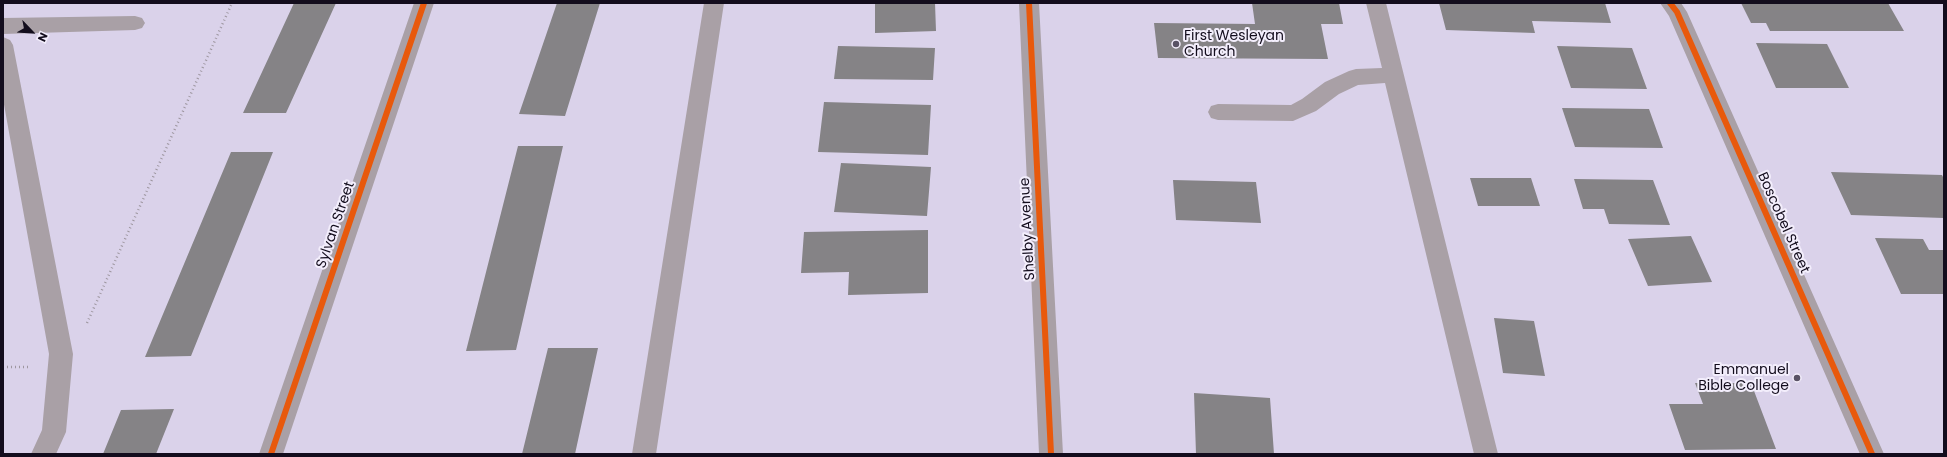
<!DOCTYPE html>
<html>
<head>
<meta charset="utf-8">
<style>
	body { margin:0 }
	#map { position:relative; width:1947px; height:457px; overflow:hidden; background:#dad2ea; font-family:Poppins,sans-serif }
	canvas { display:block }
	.frame { position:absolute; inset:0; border:4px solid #130d1d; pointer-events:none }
	.north { position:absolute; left:12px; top:12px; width:40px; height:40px; -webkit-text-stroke:3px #f3eefc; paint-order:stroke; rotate:115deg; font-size:11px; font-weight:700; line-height:16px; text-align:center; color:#130d1d }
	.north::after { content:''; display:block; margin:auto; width:14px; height:18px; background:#130d1d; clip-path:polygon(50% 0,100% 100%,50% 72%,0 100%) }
</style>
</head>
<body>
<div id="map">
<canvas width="1947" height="457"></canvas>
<div class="frame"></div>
<div class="north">N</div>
</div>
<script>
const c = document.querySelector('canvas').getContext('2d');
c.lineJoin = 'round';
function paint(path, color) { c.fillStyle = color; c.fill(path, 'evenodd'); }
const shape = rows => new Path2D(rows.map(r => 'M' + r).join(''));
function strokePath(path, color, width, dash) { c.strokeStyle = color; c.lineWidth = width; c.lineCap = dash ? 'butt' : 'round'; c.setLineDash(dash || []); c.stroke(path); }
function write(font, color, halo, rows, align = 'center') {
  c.font = font + ' Poppins,sans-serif'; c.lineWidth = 4; c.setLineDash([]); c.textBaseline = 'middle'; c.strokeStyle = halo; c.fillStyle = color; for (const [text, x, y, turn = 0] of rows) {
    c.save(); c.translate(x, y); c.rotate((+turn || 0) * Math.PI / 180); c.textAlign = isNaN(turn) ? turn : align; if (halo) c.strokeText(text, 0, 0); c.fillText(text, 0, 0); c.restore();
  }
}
paint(shape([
	[294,3,336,3,286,113,243,113],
	[557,3,600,3,565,116,519,114],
	[875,3,935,3,936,31,875,33],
	[1252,3,1339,3,1343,24,1321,24,1328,59,1158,58,1154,23,1255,24],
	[1439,3,1605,3,1611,23,1532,21,1535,33,1446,30],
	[1741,3,1888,3,1904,31,1770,31,1766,23,1751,23],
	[1756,43,1827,44,1849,88,1776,88],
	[838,46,935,48,933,80,834,79],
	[1557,46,1632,48,1647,89,1571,88],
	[824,102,931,105,928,155,818,152],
	[1562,108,1649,109,1663,148,1575,147],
	[518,146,563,146,516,350,466,351],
	[231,152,273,152,191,356,145,357],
	[841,163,931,167,927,216,834,212],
	[1831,172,1942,175,1944,179,1944,218,1851,215],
	[1470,178,1531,178,1540,206,1478,206],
	[1574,179,1653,180,1670,225,1609,224,1604,209,1583,209],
	[1173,180,1256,182,1261,223,1176,220],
	[928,230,928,293,848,295,849,272,801,273,804,232],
	[1691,236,1712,282,1648,286,1628,239],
	[1875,238,1923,239,1929,250,1944,250,1944,294,1901,294],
	[1494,318,1534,321,1545,376,1503,373],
	[548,348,598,348,575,454,522,454],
	[1695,383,1751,383,1776,449,1685,450,1669,404,1703,404],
	[1194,393,1270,398,1274,454,1196,454],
	[174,409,156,454,103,454,121,410]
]), '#858386');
strokePath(shape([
	[87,323,232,3],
	[3,367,29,367]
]), '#9e97a0', 2.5, [1, 3]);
paint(shape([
	[414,3,434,3,283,454,259,454,414,3],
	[704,3,724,3,656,454,632,454,704,3],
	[1019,3,1039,3,1063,454,1039,454,1019,3],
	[1366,3,1386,3,1498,454,1474,454,1385,83,1358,85,1339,94,1316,111,1293,121,1218,120,1211,118,1208,112,1211,106,1218,104,1291,105,1302,99,1325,82,1349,71,1356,69,1382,68,1366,3],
	[1660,3,1681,3,1687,12,1884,454,1860,454,1669,16,1660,3],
	[135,16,142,18,145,23,142,28,135,30,3,34,3,18,135,16],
	[3,37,10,40,13,45,73,354,66,432,56,454,31,454,42,430,49,354,3,99,3,37]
]), '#a9a0a6');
strokePath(shape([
	[1029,3,1051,454],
	[1670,3,1677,12,1872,454],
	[271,454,424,3]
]), '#e8590c', 6);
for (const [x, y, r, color] of [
	[1176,44,4,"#595265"],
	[1797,378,4,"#595265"]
]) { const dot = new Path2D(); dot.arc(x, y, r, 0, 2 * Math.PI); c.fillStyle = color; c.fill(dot); strokePath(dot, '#f3eefc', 1.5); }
write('14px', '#130d1d', '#f3eefc', [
	["First Wesleyan",1184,36],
	["Church",1184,52],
	["Emmanuel",1789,370,"right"],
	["Bible College",1789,386,"right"]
], 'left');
write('14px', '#130d1d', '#f3eefc', [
	["Boscobel Street",1783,223,66],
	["Sylvan Street",336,225,-71],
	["Shelby Avenue",1028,229,-93]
]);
</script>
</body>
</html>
